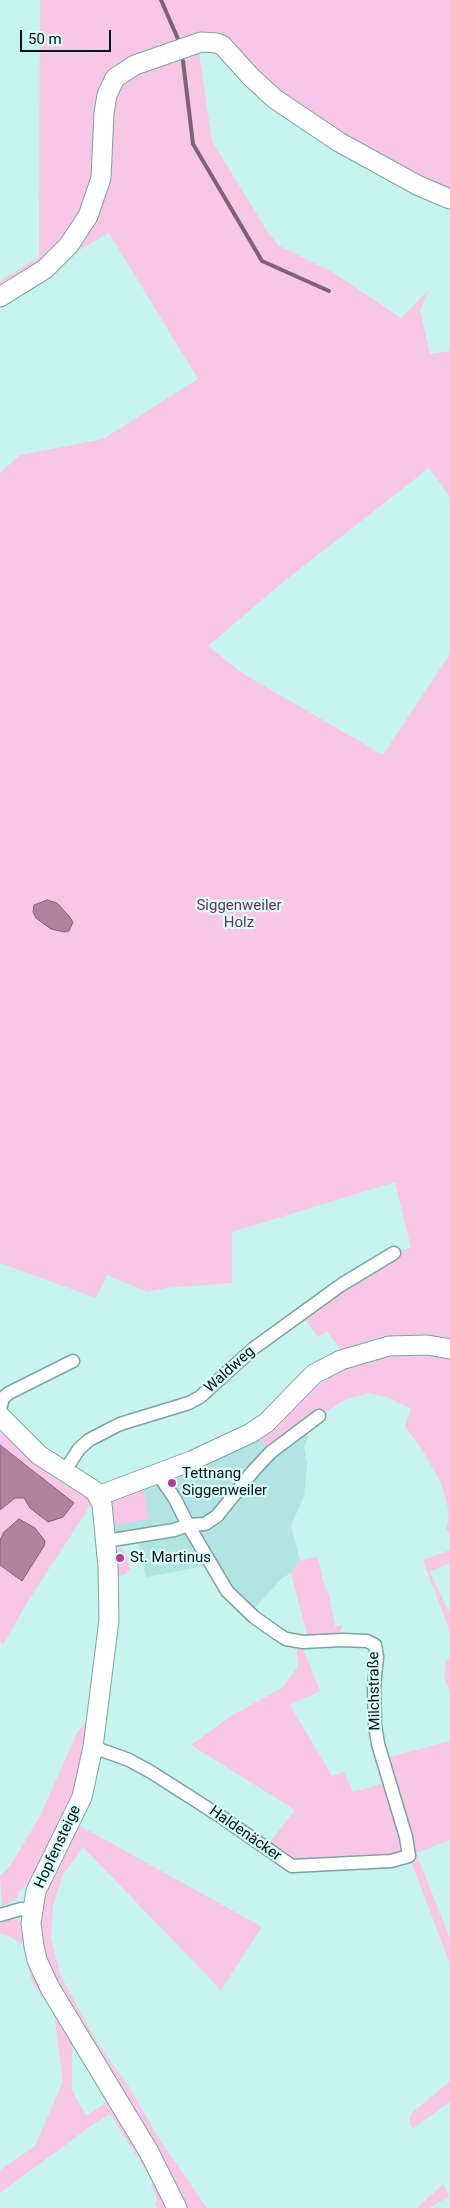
<!DOCTYPE html>
<html>
<head>
<meta charset="utf-8">
<style>
	body { margin:0 }
	#map { position:relative; width:450px; height:2208px; overflow:hidden; background:#c7f3f1; font-family:Roboto,sans-serif }
	canvas { display:block }
	.scale { position:absolute; left:20px; top:30px; width:91px; height:22px; box-sizing:border-box; border:2px solid #051414; border-top:0; padding-left:6px; font-size:15px; line-height:18px; white-space:nowrap; color:#051414; -webkit-text-stroke:4px #dbfefd; paint-order:stroke }
</style>
</head>
<body>
<div id="map">
<canvas width="450" height="2208"></canvas>
<div class="scale">50 m</div>
</div>
<script>
const c = document.querySelector('canvas').getContext('2d');
c.lineJoin = 'round';
function paint(path, color) { c.fillStyle = color; c.fill(path, 'evenodd'); }
const shape = rows => new Path2D(rows.map(r => 'M' + r).join(''));
function strokePath(path, color, width, dash) { c.strokeStyle = color; c.lineWidth = width; c.lineCap = dash ? 'butt' : 'round'; c.setLineDash(dash || []); c.stroke(path); }
function write(font, color, halo, rows, align = 'center') {
  c.font = font + ' Roboto,sans-serif'; c.lineWidth = 4.5; c.setLineDash([]); c.textBaseline = 'middle'; c.strokeStyle = halo; c.fillStyle = color; for (const [text, x, y, turn = 0] of rows) {
    c.save(); c.translate(x, y); c.rotate((+turn || 0) * Math.PI / 180); c.textAlign = isNaN(turn) ? turn : align; if (halo) c.strokeText(text, 0, 0); c.fillText(text, 0, 0); c.restore();
  }
}
paint(shape([
	[301,1428,308,1437,304,1446,307,1464,304,1496,291,1526,300,1560,291,1573,282,1578,249,1614,206,1566,146,1577,137,1537,109,1541,105,1501,256,1436]
]), '#b1e4e2');
paint(shape([
	[40,0,450,0,450,194,424,184,279,97,221,38,117,70,92,197,58,250,0,292,0,281,39,257],
	[198,46,212,141,267,231,279,246,334,273,401,318,428,291,420,310,430,354,450,351,450,497,429,468,278,586,208,646,242,673,383,755,450,654,450,1340,430,1337,402,1336,378,1338,341,1350,327,1331,318,1337,301,1314,394,1253,411,1248,395,1182,232,1232,232,1283,165,1288,148,1292,107,1275,96,1298,0,1263,0,473,20,455,103,439,198,379,109,233,58,262,76,240,107,141,117,83],
	[417,1351,450,1356,450,1533,446,1529,449,1518,447,1503,441,1483,424,1453,405,1426,411,1409,389,1398,369,1393,346,1399,305,1425,271,1452,256,1436,305,1395,327,1379,351,1366,397,1353],
	[0,1432,63,1484,96,1497,28,1601,3,1645,0,1642,0,1565,22,1581,4,1532,0,1540,0,1510,15,1498,25,1498,30,1508,74,1503,0,1445],
	[144,1489,149,1519,111,1526,108,1507,113,1500],
	[120,1548,126,1553,130,1568,126,1574,116,1577,113,1552],
	[450,1550,450,1563,430,1572,450,1614,450,1632,423,1560],
	[318,1557,323,1581,329,1595,335,1626,343,1625,338,1635,308,1638,291,1573,300,1560],
	[301,1644,320,1691,290,1705,332,1776,344,1772,353,1792,389,1782,382,1759,450,1741,450,1840,416,1853,450,1938,450,1964,409,1856,296,1868,265,1848,295,1810,191,1745,231,1716,282,1688,298,1666,296,1646],
	[450,1659,450,1690,444,1678,446,1661],
	[88,1720,77,1786,33,1878,19,1892,18,1898,2,1906,0,1876,10,1866,39,1818,78,1731],
	[75,1823,262,1927,221,1990,83,1847,63,1875,53,1905,51,1938,60,1974,95,2039,129,2087,158,2137,207,2208,181,2208,41,1954,38,1906],
	[5,1919,18,1920,27,1927,170,2208,157,2208,155,2204,157,2197,151,2186,153,2182,110,2114,91,2126,0,2193,0,2170,35,2146,63,2081,54,2013,33,1984,22,1944,5,1934,0,1934,0,1920],
	[72,2045,108,2101,86,2116,72,2090],
	[450,2081,450,2102,412,2129,409,2122,412,2113],
	[443,2184,450,2196,429,2208,417,2208]
]), '#f8c7e7');
const water = shape([
	[47,900,57,903,69,916,73,922,69,931,64,932,51,929,36,918,33,912,34,905,47,900],
	[0,1445,74,1503,63,1517,48,1522,30,1508,24,1498,15,1498,0,1510,0,1445],
	[19,1519,35,1528,45,1541,44,1546,22,1581,0,1565,0,1540,4,1532,19,1519]
]);
paint(water, '#b283a1');
strokePath(water, '#7e6277', 1);
strokePath(shape([
	[161,0,178,39],
	[183,61,193,144,262,261,329,291]
]), '#7e6277', 4);
const street = shape([
	[0,1409,3,1398,9,1393,73,1361],
	[64,1472,79,1449,89,1440,120,1424,189,1403,200,1397,254,1348,341,1285,394,1253],
	[158,1474,175,1499,188,1525,205,1524,217,1516,254,1470,271,1452,319,1416],
	[93,1747,129,1760,151,1772,223,1818,292,1866,391,1861,409,1856,406,1837,378,1744,375,1725,374,1687,377,1657,375,1645,367,1641,342,1640,303,1642,286,1639,278,1634,254,1617,227,1591,188,1525,174,1530,106,1541],
	[0,1915,21,1909,32,1910]
]);
const secondary = shape([
	[0,297,45,269,69,245,88,216,101,178,104,113,107,95,115,78,135,65,201,42,217,43,223,46,251,77,275,99,339,142,419,186,450,199],
	[0,1416,39,1455,95,1491,102,1504,108,1567,109,1620,93,1747,82,1797,36,1891,31,1923,34,1946,37,1960,50,1988,149,2152,177,2208],
	[98,1496,191,1461,251,1433,266,1423,314,1374,341,1360,389,1346,427,1345,450,1349]
]);
strokePath(street, '#7aa3a2', 15);
strokePath(secondary, '#7aa3a2', 21);
strokePath(street, '#fff', 12);
strokePath(secondary, '#fff', 19);
for (const [x, y, r, color] of [
	[172,1483,5,"#b63f96"],
	[120,1558,5,"#b63f96"]
]) { const dot = new Path2D(); dot.arc(x, y, r, 0, 2 * Math.PI); c.fillStyle = color; c.fill(dot); strokePath(dot, '#dbfefd', 2); }
write('15px', '#6c315b', '#dbfefd', [
	["Siggenweiler",239,906],
	["Holz",239,923]
]);
write('15px', '#051414', '#dbfefd', [
	["Waldweg",230,1370,-42],
	["Milchstraße",375,1691,-91],
	["Haldenäcker",245,1834,35],
	["Hopfensteige",58,1847,-65]
]);
write('15px', '#051414', '#dbfefd', [
	["Tettnang",182,1474],
	["Siggenweiler",182,1491],
	["St. Martinus",130,1558]
], 'left');
</script>
</body>
</html>
